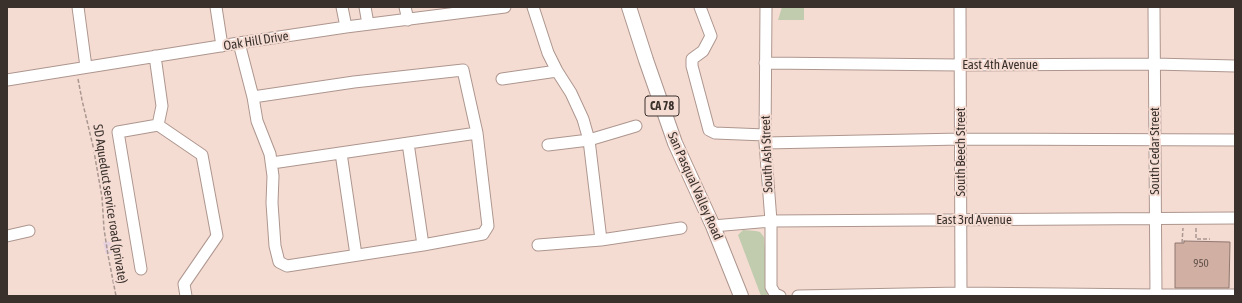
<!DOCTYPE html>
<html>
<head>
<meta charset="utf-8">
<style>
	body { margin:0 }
	#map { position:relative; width:1242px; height:303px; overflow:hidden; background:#f5dcd3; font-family:"Asap Condensed",sans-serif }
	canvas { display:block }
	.frame { position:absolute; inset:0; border:8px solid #3a312d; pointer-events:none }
</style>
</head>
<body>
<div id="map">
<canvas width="1242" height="303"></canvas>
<div class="frame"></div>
</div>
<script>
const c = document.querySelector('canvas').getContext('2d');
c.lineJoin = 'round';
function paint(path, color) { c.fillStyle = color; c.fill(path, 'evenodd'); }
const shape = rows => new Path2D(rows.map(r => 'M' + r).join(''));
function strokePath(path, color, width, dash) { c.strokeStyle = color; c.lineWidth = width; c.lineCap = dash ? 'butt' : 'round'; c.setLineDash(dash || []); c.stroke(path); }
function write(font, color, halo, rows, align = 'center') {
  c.font = font + ' "Asap Condensed",sans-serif'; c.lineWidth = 4; c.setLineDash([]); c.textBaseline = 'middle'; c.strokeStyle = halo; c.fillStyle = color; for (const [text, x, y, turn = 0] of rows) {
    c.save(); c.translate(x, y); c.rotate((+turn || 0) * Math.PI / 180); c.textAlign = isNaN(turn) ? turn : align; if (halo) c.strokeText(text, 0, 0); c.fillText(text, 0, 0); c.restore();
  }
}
paint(shape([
	[118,241,120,253,106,254,103,242]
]), '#e7d1df');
paint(shape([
	[782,7,804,7,804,20,778,20],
	[743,230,756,231,760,232,764,237,768,293,767,296,761,296,738,235]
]), '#c1ccae');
const building = shape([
	[1184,241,1230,242,1229,288,1175,288,1175,243,1184,243,1184,241]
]);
paint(building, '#d1afa2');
strokePath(building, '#8e7870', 1);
const minor = shape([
	[78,7,86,67],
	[216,7,222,46],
	[342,7,346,27],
	[365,7,368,24],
	[405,7,408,20],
	[533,7,548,53,557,71,571,93,583,119,589,140,601,240],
	[700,7,711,36,703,51,692,59,692,66,709,130,715,133,765,135],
	[766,7,765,143,771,221,771,287,775,294,780,296],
	[960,7,961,296],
	[1154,7,1156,296],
	[239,43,253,97,257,121,270,154,273,176,272,203,275,246,279,262,287,266,423,245,483,234,488,226,477,133,463,70,354,82,253,97],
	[765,63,960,65,1154,64,1235,66],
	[502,79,557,71],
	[7,80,239,43,346,27,505,7],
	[158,125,202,155,217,236,184,284,186,296],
	[408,143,423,245],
	[765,143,961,139,1235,140],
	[548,145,589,140,636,126],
	[341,153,356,255],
	[272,163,477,133],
	[713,226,771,221,1235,218],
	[7,236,29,231],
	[538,245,601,240,681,228],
	[141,269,118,132,158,125,162,106,155,56],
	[798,296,961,293,1156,295,1235,295]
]);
const major = shape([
	[629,7,646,60,675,143,713,226,741,296]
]);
strokePath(minor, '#ad968e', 13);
strokePath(major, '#ad968e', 16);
strokePath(shape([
	[78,79,82,100,93,146,102,197,104,229,108,255,116,296],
	[1196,228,1196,239,1210,239],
	[1182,243,1183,228]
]), '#a99790', 1.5, [4, 2]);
strokePath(minor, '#fff', 11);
strokePath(major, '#fff', 14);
write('11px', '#60504a', null, [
	["950",1201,264]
]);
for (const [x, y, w] of [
	[662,106,34]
]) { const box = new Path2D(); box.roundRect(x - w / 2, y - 10, w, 20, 3); c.fillStyle = '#f5dcd3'; c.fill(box); strokePath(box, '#3a312d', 1); }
write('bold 12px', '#3a312d', null, [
	["CA 78",662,106]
]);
write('13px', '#3a312d', '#f5dcd3', [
	["Oak Hill Drive",256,41,-9],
	["East 4th Avenue",1000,65],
	["South Cedar Street",1155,151,-90],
	["South Beech Street",961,152,-90],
	["South Ash Street",767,154,-92],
	["San Pasqual Valley Road",695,186,66],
	["SD Aqueduct service road (private)",110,204,81],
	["East 3rd Avenue",974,220]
]);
</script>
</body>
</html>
